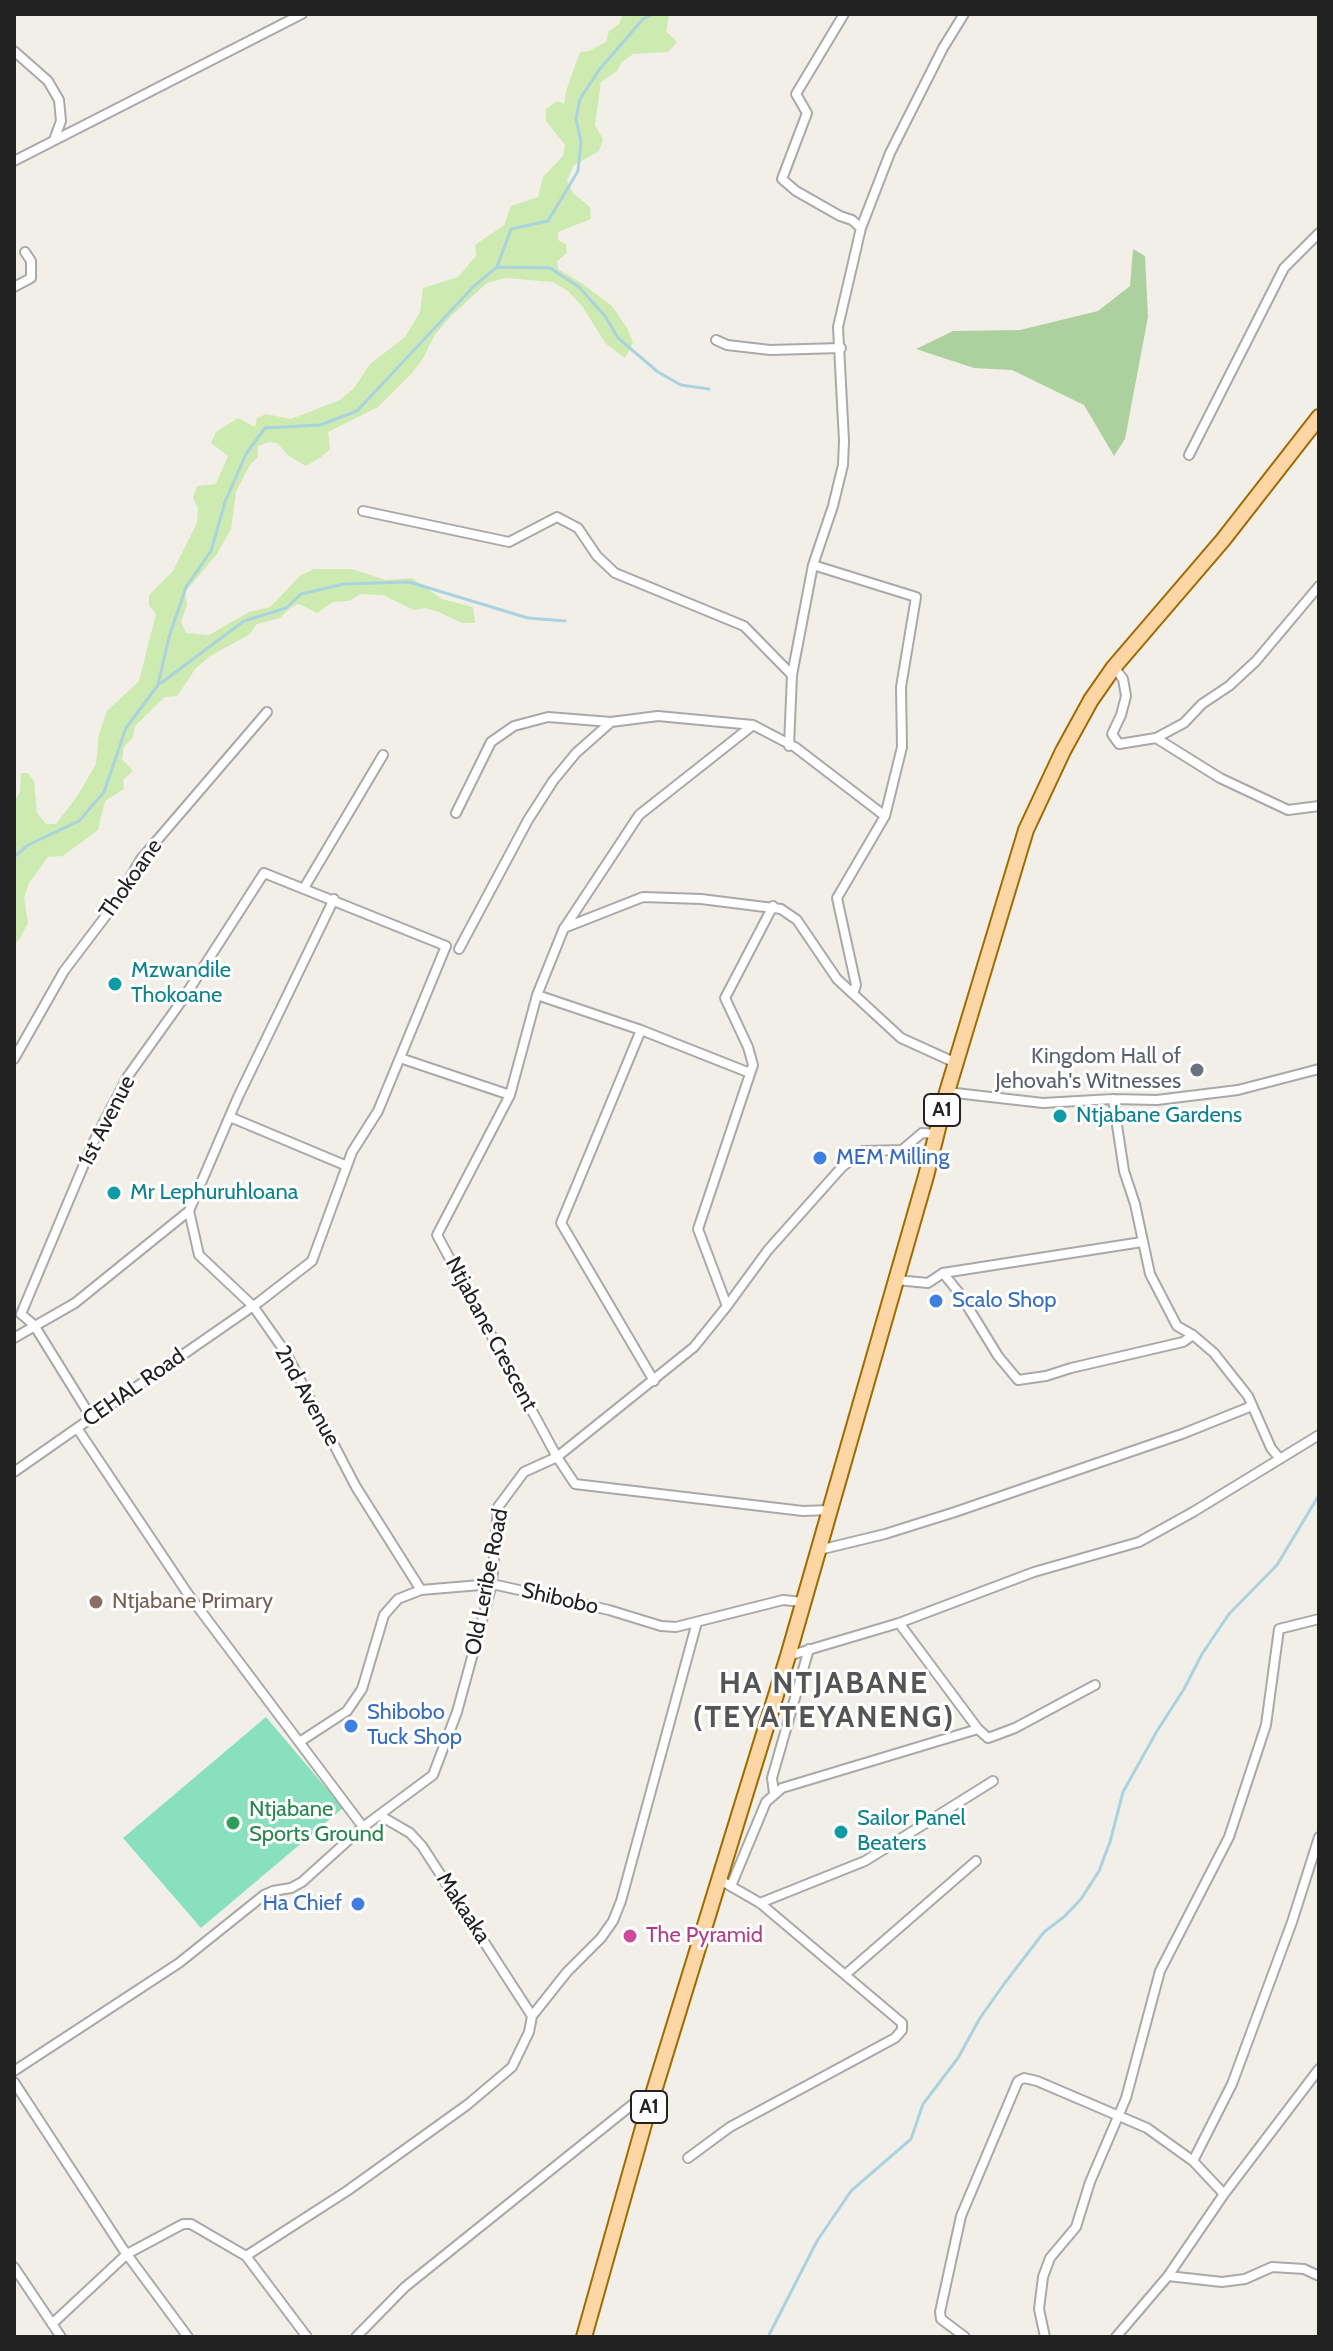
<!DOCTYPE html>
<html>
<head>
<meta charset="utf-8">
<style>
	body { margin:0 }
	#map { position:relative; width:1333px; height:2351px; overflow:hidden; background:#f2efe9; font-family:Cabin,sans-serif }
	canvas { display:block }
	.frame { position:absolute; inset:0; border:16px solid #222; pointer-events:none }
</style>
</head>
<body>
<div id="map">
<canvas width="1333" height="2351"></canvas>
<div class="frame"></div>
</div>
<script>
const c = document.querySelector('canvas').getContext('2d');
c.lineJoin = 'round';
function paint(path, color) { c.fillStyle = color; c.fill(path, 'evenodd'); }
const shape = rows => new Path2D(rows.map(r => 'M' + r).join(''));
function strokePath(path, color, width, dash) { c.strokeStyle = color; c.lineWidth = width; c.lineCap = dash ? 'butt' : 'round'; c.setLineDash(dash || []); c.stroke(path); }
function write(font, color, halo, rows, align = 'center') {
  c.font = font + ' Cabin,sans-serif'; c.lineWidth = 6; c.setLineDash([]); c.textBaseline = 'middle'; c.strokeStyle = halo; c.fillStyle = color; for (const [text, x, y, turn = 0] of rows) {
    c.save(); c.translate(x, y); c.rotate((+turn || 0) * Math.PI / 180); c.textAlign = isNaN(turn) ? turn : align; if (halo) c.strokeText(text, 0, 0); c.fillText(text, 0, 0); c.restore();
  }
}
paint(shape([
	[623,14,672,14,669,16,666,31,677,42,668,52,633,54,621,63,617,71,601,82,595,125,603,139,599,151,574,165,567,181,573,193,590,207,591,219,558,232,558,240,566,244,567,253,557,261,558,269,580,282,612,306,627,328,633,343,625,358,606,344,582,306,568,291,553,282,506,278,487,283,449,318,434,336,424,357,412,373,378,407,328,432,330,449,320,458,306,466,289,456,277,443,268,442,258,446,258,457,249,466,236,492,231,529,217,554,185,592,187,605,181,622,186,633,209,635,249,612,270,607,301,575,314,569,352,569,385,580,412,578,442,599,473,607,475,623,462,623,439,612,425,608,414,610,383,595,360,594,349,601,333,602,317,613,299,604,290,608,280,618,257,624,249,635,210,656,196,668,177,696,165,697,135,726,133,737,124,747,122,759,133,771,123,780,124,789,105,801,98,830,63,856,48,857,29,883,24,898,28,923,19,940,14,943,14,802,20,792,21,773,28,773,34,781,37,813,46,824,56,824,78,795,96,764,99,734,107,711,139,681,156,614,149,606,149,595,173,571,197,523,198,508,193,498,197,486,216,484,228,456,211,443,216,432,238,418,255,427,257,418,266,414,291,419,340,400,354,388,370,364,405,337,420,312,423,288,458,277,476,256,475,245,504,225,511,206,538,197,543,177,563,156,565,145,546,121,546,109,557,101,564,104,566,91,580,52,589,51,606,42,609,31,619,24]
]), '#cdebb0');
paint(shape([
	[1133,249,1145,256,1148,317,1125,439,1114,456,1084,405,1012,370,974,368,916,349,953,331,1020,330,1098,311,1130,286]
]), '#add19e');
paint(shape([
	[266,1717,343,1808,201,1928,123,1838]
]), '#88e0be');
strokePath(shape([
	[497,267,550,268,579,287,605,316,618,338,658,372,681,385,709,389],
	[161,683,244,621,286,608,301,594,344,584,409,582,528,618,565,621],
	[14,857,28,845,79,821,104,792,126,728,158,685,169,637,186,587,211,551,225,502,246,454,265,428,320,425,357,411,474,286,497,267,511,229,548,221,578,171,581,142,576,119,580,99,599,70,643,19,653,14],
	[768,2337,817,2241,851,2191,911,2139,923,2104,958,2058,980,2018,1004,1984,1044,1932,1065,1916,1081,1899,1099,1871,1110,1842,1123,1792,1157,1731,1184,1689,1202,1654,1229,1614,1277,1565,1319,1495]
]), '#aad3df', 3);
const street = shape([
	[844,14,796,94,807,113,782,179,796,191,840,216,852,220,861,228],
	[14,51,48,81,59,100,61,121,54,140],
	[14,161,302,14],
	[14,287,31,278,31,261,25,252],
	[716,340,727,345,770,350,841,348],
	[1189,455,1284,268,1319,233],
	[363,511,509,542,557,517,578,528,597,556,615,573,744,626,792,675],
	[813,565,916,597,901,687,902,747,885,816],
	[1114,667,1123,679,1126,696,1121,715,1112,734,1119,744,1156,738,1220,778,1288,810,1319,806],
	[1156,738,1184,723,1202,704,1229,686,1256,661,1319,586],
	[789,746,792,675,813,565,833,506,843,465,844,441,838,327,861,228,890,153,943,48,964,14],
	[456,813,491,742,514,726,548,717,611,722],
	[304,888,383,755],
	[334,899,238,1097,189,1211,199,1255,253,1306,286,1353,356,1487,421,1590],
	[565,927,639,815,753,725],
	[459,949,528,820,553,781,576,753,611,722,658,716,753,725,795,747,885,816,837,898,856,985,853,994],
	[537,995,641,1030,750,1073],
	[641,1030,561,1223,654,1381],
	[400,1058,510,1095],
	[14,1059,64,971,114,905,141,859,267,712],
	[947,1092,1043,1103,1113,1099,1157,1100,1238,1090,1319,1069],
	[1113,1099,1124,1171,1135,1204,1150,1274,1177,1326,1193,1335,1214,1353,1248,1396,1271,1448,1280,1459],
	[230,1117,347,1166],
	[943,1273,960,1294,998,1356,1018,1380,1046,1376,1071,1368,1183,1342,1193,1335],
	[896,1280,928,1283,943,1273,1142,1242],
	[727,1306,698,1229,753,1065,748,1047,725,998,773,906],
	[14,1338,75,1303,189,1211],
	[91,1417,34,1325,21,1314,93,1143,128,1076,183,999,264,873,446,946,378,1111,352,1152,312,1261,259,1302,77,1428,188,1594,363,1827],
	[14,1472,77,1428],
	[829,1510,803,1511,575,1484,557,1457,437,1235,510,1095,537,995,564,928,643,897,701,899,781,909,797,920,837,979,901,1038,956,1063],
	[819,1550,885,1534,955,1512,1182,1434,1252,1406],
	[899,1623,978,1729,988,1738,1015,1728,1095,1685],
	[788,1656,899,1623,1034,1572,1139,1542,1193,1512,1319,1435],
	[301,1741,347,1711,362,1689,384,1615,398,1599,421,1590,492,1584,609,1610,661,1626,676,1627,783,1600,803,1602],
	[774,1793,772,1778,809,1649],
	[379,1815,410,1833,422,1846,532,2016],
	[731,1886,766,1802,782,1788,978,1729],
	[760,1903,865,1861,993,1781],
	[846,1974,976,1861],
	[14,2071,179,1963,264,1895,273,1891,291,1888,302,1882,363,1827,433,1775,457,1712,492,1584,498,1507,524,1472,557,1457,694,1347,727,1306,768,1250,842,1167,863,1151,902,1150,922,1133,936,1134],
	[14,2082,123,2249,188,2337],
	[688,2158,730,2127,895,2038,902,2030,902,2023,760,1903,720,1880],
	[1193,2161,1232,2084,1292,1922,1319,1837],
	[246,2256,347,2191,467,2105,512,2067,529,2032,532,2016,567,1972,601,1938,613,1921,621,1901,697,1622],
	[14,2267,61,2337],
	[1168,2276,1222,2282,1245,2279,1272,2267,1304,2269,1319,2276],
	[52,2324,127,2254,183,2224,191,2224,246,2256,307,2337],
	[356,2337,405,2287,633,2104],
	[965,2337,941,2319,940,2312,961,2216,1018,2081,1024,2078,1037,2081,1147,2128,1193,2161,1224,2194],
	[1045,2337,1039,2309,1043,2277,1050,2258,1076,2227,1090,2182,1126,2098,1160,1971,1229,1837,1266,1725,1279,1629,1319,1619],
	[1116,2337,1168,2276,1224,2194,1319,2069]
]);
const primary = shape([
	[584,2337,646,2117,788,1656,926,1176,947,1092,1026,830,1063,751,1091,700,1114,667,1223,540,1319,417]
]);
strokePath(street, '#a9a9a9', 12);
strokePath(primary, '#a06b00', 18);
strokePath(street, '#fff', 8);
strokePath(primary, '#fcd6a4', 14);
for (const [x, y, r, color] of [
	[115,984,8,"#0f9aa8"],
	[1197,1070,8,"#6b7280"],
	[1060,1116,8,"#0f9aa8"],
	[820,1158,8,"#3f7fe0"],
	[114,1193,8,"#0f9aa8"],
	[936,1301,8,"#3f7fe0"],
	[96,1602,8,"#8d6e63"],
	[351,1726,8,"#3f7fe0"],
	[233,1823,8,"#2e9e5b"],
	[841,1832,8,"#0f9aa8"],
	[358,1904,8,"#3f7fe0"],
	[630,1936,8,"#d1479c"]
]) { const dot = new Path2D(); dot.arc(x, y, r, 0, 2 * Math.PI); c.fillStyle = color; c.fill(dot); strokePath(dot, '#fff', 3); }
for (const [x, y, w] of [
	[942,1110,36],
	[649,2107,36]
]) { const box = new Path2D(); box.roundRect(x - w / 2, y - 16, w, 32, 6); c.fillStyle = '#fff'; c.fill(box); strokePath(box, '#222', 2); }
write('bold 20px', '#222', null, [
	["A1",942,1110],
	["A1",649,2107]
]);
write('22px', '#222', '#fff', [
	["Thokoane",131,879,-55],
	["1st Avenue",107,1121,-63],
	["Ntjabane Crescent",491,1334,62],
	["CEHAL Road",134,1388,-35],
	["2nd Avenue",307,1396,61],
	["Old Leribe Road",487,1582,-79],
	["Shibobo",560,1599,13],
	["Makaaka",463,1908,57]
]);
write('22px', '#0d838f', '#fff', [
	["Mzwandile",131,971],
	["Thokoane",131,996],
	["Ntjabane Gardens",1076,1116],
	["Mr Lephuruhloana",130,1193],
	["Sailor Panel",857,1819],
	["Beaters",857,1844]
], 'left');
write('22px', '#5b616d', '#fff', [
	["Kingdom Hall of",1181,1057],
	["Jehovah's Witnesses",1181,1082]
], 'right');
write('22px', '#366cbe', '#fff', [
	["MEM Milling",836,1158],
	["Scalo Shop",952,1301],
	["Shibobo",367,1713],
	["Tuck Shop",367,1738],
	["Ha Chief",342,1904,"right"]
], 'left');
write('22px', '#785e54', '#fff', [
	["Ntjabane Primary",112,1602]
], 'left');
write('22px', '#27864d', '#fff', [
	["Ntjabane",249,1810],
	["Sports Ground",249,1835]
], 'left');
write('22px', '#b23c85', '#fff', [
	["The Pyramid",646,1936]
], 'left');
c.letterSpacing = '2px';
write('bold 30px', '#555', '#fff', [
	["HA NTJABANE",824,1684],
	["(TEYATEYANENG)",824,1718]
]);
c.letterSpacing = '0px';
</script>
</body>
</html>
